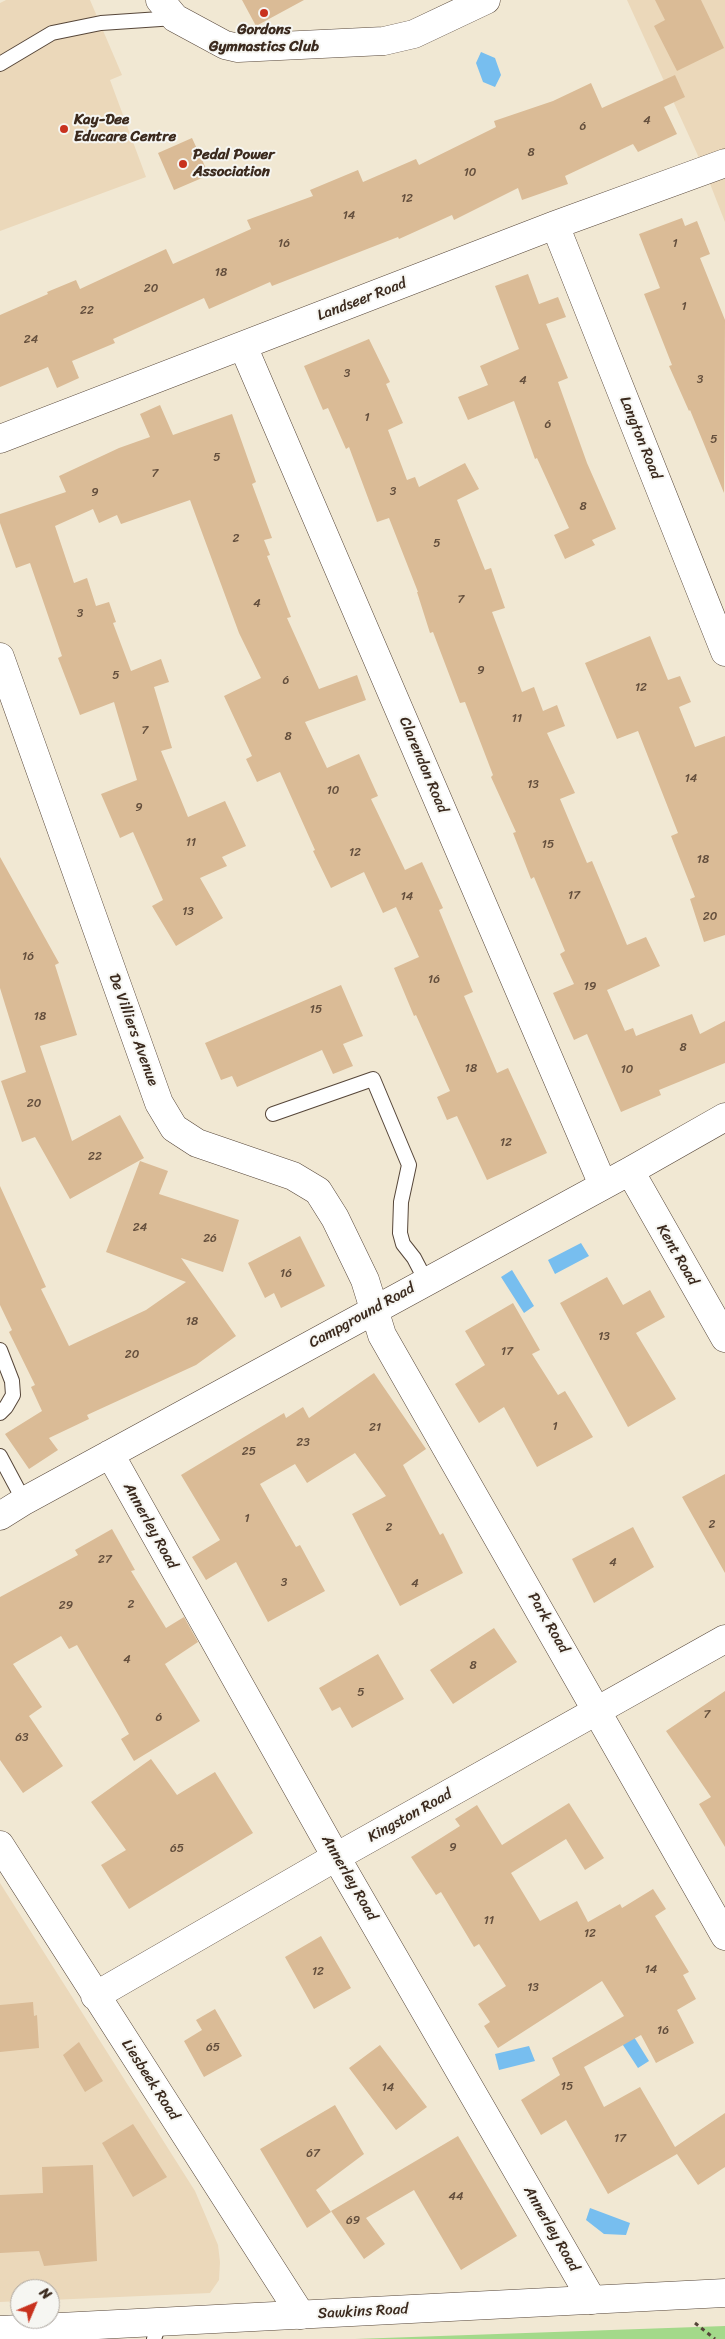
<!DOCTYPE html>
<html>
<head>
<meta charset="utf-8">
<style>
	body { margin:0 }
	#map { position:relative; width:725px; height:2339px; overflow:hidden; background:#f1e8d3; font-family:Sriracha,sans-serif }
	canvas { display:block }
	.north { position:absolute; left:10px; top:2279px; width:50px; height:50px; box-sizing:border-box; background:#f6f6f2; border:1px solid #aba49d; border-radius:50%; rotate:45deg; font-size:14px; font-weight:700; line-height:20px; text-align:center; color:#3b2a1e }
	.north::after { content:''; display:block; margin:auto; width:18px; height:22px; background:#c8321e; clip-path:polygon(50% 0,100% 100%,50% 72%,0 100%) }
</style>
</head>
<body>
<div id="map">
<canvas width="725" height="2339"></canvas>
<div class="north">N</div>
</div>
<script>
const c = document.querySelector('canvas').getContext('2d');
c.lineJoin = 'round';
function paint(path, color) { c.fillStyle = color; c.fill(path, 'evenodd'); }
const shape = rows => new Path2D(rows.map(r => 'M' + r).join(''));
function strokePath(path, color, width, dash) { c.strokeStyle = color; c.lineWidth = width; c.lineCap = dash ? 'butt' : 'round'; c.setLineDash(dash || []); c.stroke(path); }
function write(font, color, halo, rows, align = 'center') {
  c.font = font + ' Sriracha,sans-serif'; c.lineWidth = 4; c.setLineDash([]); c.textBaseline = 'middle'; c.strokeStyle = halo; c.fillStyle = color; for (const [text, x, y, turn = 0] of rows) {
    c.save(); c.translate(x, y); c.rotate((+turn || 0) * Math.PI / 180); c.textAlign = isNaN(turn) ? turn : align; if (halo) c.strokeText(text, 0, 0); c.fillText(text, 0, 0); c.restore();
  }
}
paint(shape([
	[6,0,90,0,122,75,110,80,146,177,0,231,0,3],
	[627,0,725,0,725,222,705,171],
	[0,1883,195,2191,218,2245,220,2262,219,2280,210,2293,50,2300,50,2289,20,2289,20,2301,0,2302]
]), '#ebd8ba');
paint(shape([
	[725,2326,725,2339,355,2339]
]), '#a3d98a');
paint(shape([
	[481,52,495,58,501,75,495,87,483,82,476,63],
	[581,1243,589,1256,555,1274,548,1260],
	[512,1270,534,1306,524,1313,501,1277],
	[629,2029,649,2061,638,2068,617,2036],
	[529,2046,535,2061,499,2070,495,2054],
	[590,2208,630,2223,626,2235,604,2234,586,2220]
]), '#77beef');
paint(shape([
	[242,0,304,0,256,26],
	[655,0,701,0,724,48,677,71,654,26,665,20],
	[675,75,685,97,664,107,677,134,638,152,633,144,565,176,568,184,522,200,518,188,454,220,452,215,399,239,398,237,272,286,270,282,209,309,204,298,113,339,115,343,72,361,79,378,57,388,48,367,0,387,0,315,48,294,47,292,76,280,80,289,166,249,173,264,251,229,247,220,313,196,310,190,358,170,363,182,416,159,419,165,496,127,494,121,553,101,591,83,602,108],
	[192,138,209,175,174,190,158,153],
	[682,218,685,226,697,221,710,254,700,258,725,320,724,493,690,410,689,411,669,366,672,365,644,294,660,288,639,234],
	[528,274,539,304,558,297,566,317,546,324,568,378,558,382,587,463,616,529,592,540,595,545,565,559,554,535,569,528,537,458,535,459,514,401,468,420,458,397,488,385,480,366,519,349,495,286],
	[369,339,390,382,386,384,403,423,388,430,407,480,415,477,419,487,465,463,479,489,457,500,485,570,491,568,505,608,492,612,522,692,534,687,543,711,557,705,565,726,547,733,575,793,560,799,587,863,592,861,627,945,646,937,660,966,607,990,625,1031,633,1028,636,1036,692,1014,700,1034,725,1021,725,1063,659,1090,661,1095,621,1112,587,1034,574,1040,553,993,574,984,560,954,565,951,534,877,531,879,513,833,516,832,491,777,493,775,465,702,460,703,433,632,430,633,417,592,418,592,389,518,377,522,349,447,346,449,328,408,323,410,304,366],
	[160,405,173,435,232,414,256,482,252,484,272,538,264,540,270,555,267,556,291,617,287,618,319,689,357,675,366,700,305,722,327,768,359,754,378,796,371,799,405,870,422,862,443,908,439,910,473,992,464,996,497,1073,508,1068,547,1153,487,1180,457,1116,447,1120,437,1097,450,1091,416,1015,414,1016,394,968,419,957,396,907,383,913,364,872,331,888,313,851,315,850,280,772,257,782,246,759,252,756,224,696,261,678,239,633,190,500,121,524,117,515,99,523,93,509,55,526,74,583,87,578,96,606,109,602,116,622,113,623,131,671,161,659,169,682,154,687,172,748,161,751,188,817,225,801,246,846,222,857,227,866,200,878,223,918,176,946,152,906,163,900,133,832,120,838,101,794,137,780,114,702,80,715,58,658,62,656,30,563,16,568,0,523,0,514,66,492,59,476,119,448,150,437,140,414],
	[650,636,668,680,680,676,691,702,679,707,695,747,725,736,725,935,704,942,690,899,695,897,671,836,678,833,638,731,617,739,585,663],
	[0,857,59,963,55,965,77,1035,40,1046,72,1141,120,1115,144,1158,70,1199,35,1137,22,1142,1,1081,26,1072,0,988],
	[341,985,363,1036,343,1044,353,1066,333,1074,322,1050,237,1087,232,1076,221,1080,205,1043],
	[140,1161,168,1171,159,1194,239,1220,223,1272,181,1258,236,1336,196,1365,87,1415,89,1419,49,1438,58,1450,29,1469,5,1434,42,1411,31,1387,35,1385,9,1332,12,1330,0,1305,0,1186,46,1287,41,1289,69,1346,146,1310,186,1282,106,1252],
	[300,1236,325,1286,281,1308,274,1293,265,1298,248,1263],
	[607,1277,623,1305,650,1290,665,1317,636,1333,676,1399,628,1427,560,1303],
	[513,1303,540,1350,532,1354,558,1395,565,1391,593,1437,537,1467,504,1407,479,1423,455,1384,485,1365,465,1331],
	[374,1373,426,1449,403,1465,440,1535,443,1533,463,1573,400,1606,352,1514,386,1496,355,1453,307,1483,295,1464,260,1484,296,1547,300,1545,325,1591,268,1622,236,1562,206,1580,192,1557,220,1540,181,1475,284,1413,286,1418,303,1407,309,1418],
	[725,1474,725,1573,682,1497],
	[633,1527,654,1567,594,1603,572,1559],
	[112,1529,135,1570,131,1571,166,1628,184,1617,198,1642,165,1664,200,1721,134,1761,121,1739,129,1734,119,1716,77,1645,69,1649,61,1636,13,1664,42,1707,29,1716,63,1766,23,1793,0,1760,0,1597,78,1555,75,1550],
	[494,1628,517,1662,453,1704,430,1670],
	[378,1654,404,1699,352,1728,340,1707,332,1711,319,1688],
	[725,1691,725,1847,699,1804,711,1797,666,1731],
	[151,1759,177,1795,215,1772,253,1833,129,1909,101,1865,126,1850,91,1802],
	[569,1803,604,1858,585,1870,566,1839,511,1873,540,1921,577,1901,588,1922,620,1904,622,1908,653,1889,666,1909,655,1916,689,1972,683,1975,696,1999,677,2010,694,2043,656,2063,641,2035,584,2067,604,2107,640,2087,675,2147,725,2113,725,2167,698,2185,677,2154,608,2194,566,2120,541,2135,521,2100,560,2075,552,2058,624,2016,602,1981,498,2048,484,2026,490,2022,478,2004,506,1986,479,1944,474,1947,441,1892,436,1895,411,1857,460,1826,455,1819,477,1805,502,1845],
	[321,1936,351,1988,314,2009,285,1957],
	[33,2002,34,2016,37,2015,39,2048,0,2052,0,2005],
	[215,2009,242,2056,204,2077,184,2041,202,2030,196,2020],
	[79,2042,103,2081,85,2092,63,2055],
	[380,2045,427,2107,396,2130,349,2068],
	[335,2105,364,2154,316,2190,331,2212,307,2228,260,2149],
	[133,2124,167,2177,133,2197,102,2143],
	[458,2136,517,2236,461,2270,414,2190,366,2218,385,2244,364,2259,331,2211],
	[93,2165,97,2261,44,2266,39,2251,0,2253,0,2195,43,2193,42,2167]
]), '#dabb96');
const service = shape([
	[0,64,52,33,101,23,175,18],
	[273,1114,373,1079,409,1165,401,1202,400,1233,403,1244,414,1258,426,1281],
	[0,1350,12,1381,13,1395,6,1407,0,1413],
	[0,1456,24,1501],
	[154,2339,160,2322]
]);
const minor = shape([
	[160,0,175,18,225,45,238,48,384,41,414,34,486,0],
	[555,225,725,652],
	[243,346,603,1185],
	[0,439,555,225,725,163],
	[0,657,159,1103,174,1128,197,1143,293,1176,318,1191,335,1218,365,1280,382,1335,725,1936],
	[630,1171,725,1338],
	[110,1454,336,1857,592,2300],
	[0,1516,24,1501,630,1171,725,1117],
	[0,1845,301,2315],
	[95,1996,336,1857,725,1639]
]);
const tertiary = shape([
	[0,2330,725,2293]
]);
strokePath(service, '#564639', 16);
strokePath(minor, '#564639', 29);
strokePath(tertiary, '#564639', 29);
strokePath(shape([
	[695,2323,715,2339]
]), '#564639', 3, [4, 4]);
strokePath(service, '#fff', 14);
strokePath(minor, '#fff', 28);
strokePath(tertiary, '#fff', 28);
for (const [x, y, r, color] of [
	[264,13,5,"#c8321e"],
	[64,129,5,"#c8321e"],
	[183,164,5,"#c8321e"]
]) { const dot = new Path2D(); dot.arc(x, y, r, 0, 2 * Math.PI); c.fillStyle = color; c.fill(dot); strokePath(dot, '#f6f6f2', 2); }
write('12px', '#634e3c', null, [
	["4",647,121],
	["6",583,127],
	["8",531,153],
	["10",470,173],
	["12",407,199],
	["14",349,216],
	["16",284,244],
	["1",675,244],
	["18",221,273],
	["20",151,289],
	["1",684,307],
	["22",87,311],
	["24",31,340],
	["3",347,374],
	["3",700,380],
	["4",523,381],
	["1",367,418],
	["6",548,425],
	["5",714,440],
	["5",217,458],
	["7",155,474],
	["3",393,492],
	["9",95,493],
	["8",583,507],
	["2",236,539],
	["5",437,544],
	["7",461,600],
	["4",257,604],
	["3",80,614],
	["9",481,671],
	["5",116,676],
	["6",286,681],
	["12",641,688],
	["11",517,719],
	["7",145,731],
	["8",288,737],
	["14",691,779],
	["13",533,785],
	["10",333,791],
	["9",139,808],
	["11",191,843],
	["15",548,845],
	["12",355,853],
	["18",703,860],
	["17",574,896],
	["14",407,897],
	["13",188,912],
	["20",710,917],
	["16",28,957],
	["16",434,980],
	["19",590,987],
	["15",316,1010],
	["18",40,1017],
	["8",683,1048],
	["18",471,1069],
	["10",627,1070],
	["20",34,1104],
	["12",506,1143],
	["22",95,1157],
	["24",140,1228],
	["26",210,1239],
	["16",286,1274],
	["18",192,1322],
	["13",604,1337],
	["17",507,1352],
	["20",132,1355],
	["1",555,1427],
	["21",375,1428],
	["23",303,1443],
	["25",249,1452],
	["1",247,1519],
	["2",712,1525],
	["2",389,1528],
	["27",105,1560],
	["4",613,1563],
	["3",284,1583],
	["4",415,1584],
	["2",131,1605],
	["29",66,1606],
	["4",127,1660],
	["8",473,1666],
	["5",361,1693],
	["7",707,1715],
	["6",159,1718],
	["63",22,1738],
	["9",453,1848],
	["65",177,1849],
	["11",489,1921],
	["12",590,1934],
	["14",651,1970],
	["12",318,1972],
	["13",533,1988],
	["16",663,2031],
	["65",213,2048],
	["15",567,2087],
	["14",388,2088],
	["17",620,2139],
	["67",313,2154],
	["44",456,2197],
	["69",353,2221]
]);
write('bold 15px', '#3b2a1e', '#f6f6f2', [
	["Gordons",264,30,"center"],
	["Gymnastics Club",264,47,"center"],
	["Kay-Dee",74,120],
	["Educare Centre",74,137],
	["Pedal Power",193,155],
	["Association",193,172]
], 'left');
write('15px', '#3b2a1e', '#f6f6f2', [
	["Landseer Road",362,300,-21],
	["Langton Road",640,438,68],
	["Clarendon Road",423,765,67],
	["De Villiers Avenue",133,1030,70],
	["Kent Road",677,1255,60],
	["Campground Road",362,1316,-29],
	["Annerley Road",150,1526,61],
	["Park Road",548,1623,60],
	["Kingston Road",410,1816,-29],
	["Annerley Road",349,1878,60],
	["Liesbeek Road",150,2080,57],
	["Annerley Road",551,2229,60],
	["Sawkins Road",363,2312,-3]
]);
</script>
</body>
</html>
